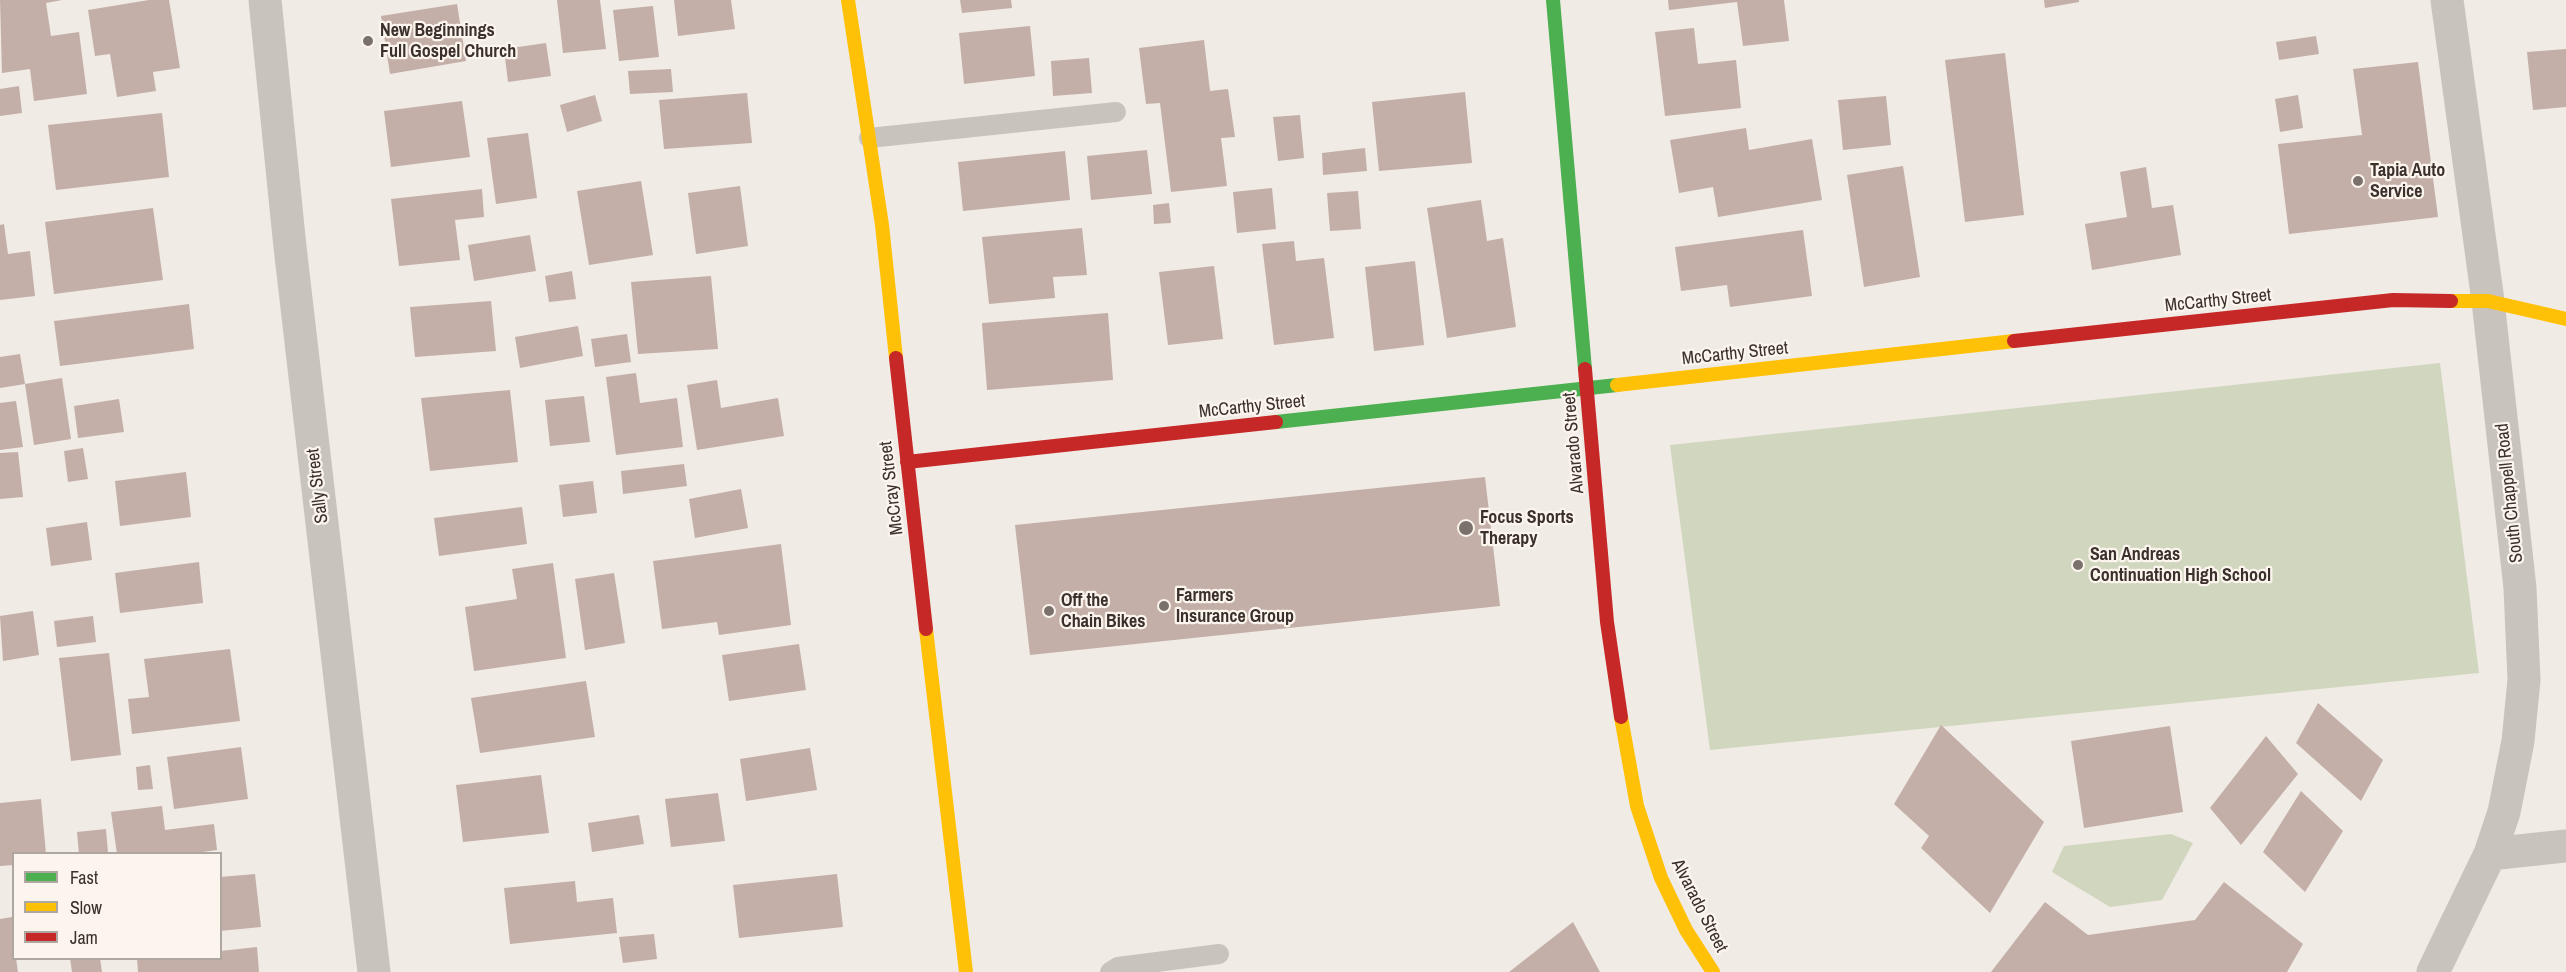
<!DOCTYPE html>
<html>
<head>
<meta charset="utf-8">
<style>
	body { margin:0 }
	#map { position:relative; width:2566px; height:972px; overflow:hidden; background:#f0ebe5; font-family:"Archivo Narrow",sans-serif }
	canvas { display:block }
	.legend { position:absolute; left:12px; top:852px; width:210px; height:108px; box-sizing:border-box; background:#fbf5ee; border:2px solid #aea6a0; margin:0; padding:8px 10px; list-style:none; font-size:18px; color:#3b302b }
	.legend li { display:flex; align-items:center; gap:12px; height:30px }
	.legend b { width:30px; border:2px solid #aea6a0 }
</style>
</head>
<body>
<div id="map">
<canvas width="2566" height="972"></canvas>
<ul class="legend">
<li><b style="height:8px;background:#4caf50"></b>Fast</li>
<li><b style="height:8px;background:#ffc107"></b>Slow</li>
<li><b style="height:8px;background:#c62828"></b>Jam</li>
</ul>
</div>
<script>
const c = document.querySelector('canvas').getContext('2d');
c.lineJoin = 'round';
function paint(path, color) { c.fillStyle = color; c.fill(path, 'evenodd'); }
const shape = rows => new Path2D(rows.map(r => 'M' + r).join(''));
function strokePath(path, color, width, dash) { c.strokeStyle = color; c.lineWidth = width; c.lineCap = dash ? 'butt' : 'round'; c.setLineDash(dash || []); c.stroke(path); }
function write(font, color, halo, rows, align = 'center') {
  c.font = font + ' "Archivo Narrow",sans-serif'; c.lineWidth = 4.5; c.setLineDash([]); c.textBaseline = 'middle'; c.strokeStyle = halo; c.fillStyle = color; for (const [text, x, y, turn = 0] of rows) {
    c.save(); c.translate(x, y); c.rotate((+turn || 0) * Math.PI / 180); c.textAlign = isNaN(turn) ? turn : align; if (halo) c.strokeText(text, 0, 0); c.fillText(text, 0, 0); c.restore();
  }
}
paint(shape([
	[2440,363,2479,673,1710,750,1670,445],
	[2171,834,2193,843,2162,900,2110,907,2052,872,2064,846]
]), '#d1d6bf');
paint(shape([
	[0,0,62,0,46,3,51,36,79,32,87,94,34,101,30,69,2,73],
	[149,0,169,0,180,68,153,72,156,91,117,97,110,54,95,56,88,10],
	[557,0,600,0,606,49,563,53],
	[674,0,731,0,735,29,678,36],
	[960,0,1011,0,1012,8,962,13],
	[1668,0,1784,0,1789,41,1743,46,1737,2,1669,10],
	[2044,0,2079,0,2079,2,2045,8],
	[457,4,466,61,390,74,381,16],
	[653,6,659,57,619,61,613,10],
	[1030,26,1035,76,964,84,959,33],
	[1694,28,1698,64,1736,60,1741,108,1665,116,1655,32],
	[2316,36,2319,54,2279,60,2276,42],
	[1204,40,1210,91,1228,89,1235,137,1221,138,1227,186,1171,192,1160,103,1146,104,1139,48],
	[546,43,551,76,508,82,504,49],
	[2566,49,2566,107,2533,110,2527,52],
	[2005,53,2024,215,1965,222,1945,60],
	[1089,58,1092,93,1053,96,1051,61],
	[2418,62,2438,217,2289,234,2278,144,2362,135,2353,69],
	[671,69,673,92,630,94,628,71],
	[19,86,22,113,0,116,0,89],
	[1465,92,1472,163,1379,171,1372,102],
	[747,93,752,143,664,149,659,100],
	[595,95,602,121,567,132,560,105],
	[2298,95,2303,128,2280,132,2275,99],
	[1886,96,1891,145,1843,150,1838,100],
	[462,101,470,157,391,167,384,111],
	[162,113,169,177,56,190,48,125],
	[1300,115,1304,158,1278,161,1273,117],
	[1746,128,1749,150,1812,139,1822,200,1718,217,1713,187,1679,193,1670,140],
	[528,133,537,198,496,204,487,138],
	[1365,148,1367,171,1323,175,1322,153],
	[1147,150,1152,194,1091,200,1087,156],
	[1065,151,1070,200,963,211,958,162],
	[1903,166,1920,277,1864,287,1847,175],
	[2146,167,2152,208,2173,205,2181,255,2092,270,2085,224,2127,217,2120,172],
	[641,181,653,255,589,265,577,191],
	[740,186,748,246,696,254,688,193],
	[1272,188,1276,229,1237,233,1233,192],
	[482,189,484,217,455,220,460,260,399,266,391,199],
	[1358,191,1361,229,1330,231,1327,193],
	[1481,200,1487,241,1503,238,1516,327,1447,338,1427,208],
	[1169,203,1171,223,1154,224,1153,205],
	[153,208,163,280,54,294,45,222],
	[4,224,8,254,30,251,35,296,0,300,0,225],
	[1082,228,1087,275,1053,277,1055,298,989,304,982,237],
	[1803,230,1812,296,1730,307,1727,285,1681,291,1675,247],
	[530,235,536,271,474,281,468,245],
	[1294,241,1296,261,1324,258,1334,338,1274,345,1262,244],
	[1415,261,1424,345,1374,351,1365,267],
	[1214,266,1223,339,1168,345,1159,272],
	[572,271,576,299,549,302,545,276],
	[711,276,718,349,638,354,631,282],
	[491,301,496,351,415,357,410,307],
	[189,304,194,349,60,366,54,321],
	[1108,313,1113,380,987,390,982,323],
	[578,326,583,356,520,368,515,337],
	[627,334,631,362,595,367,591,339],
	[20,354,25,384,0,388,0,357],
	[636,373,640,403,677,398,683,447,616,455,606,377],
	[62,378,71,439,34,445,25,384],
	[717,380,721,408,778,398,784,436,697,450,687,385],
	[510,390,518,462,430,471,421,398],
	[584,396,590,442,550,446,545,400],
	[119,399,124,432,78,438,74,406],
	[16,401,23,447,0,450,0,403],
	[83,448,88,479,68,482,64,451],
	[18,452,23,497,0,499,0,453],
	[684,464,687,486,623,494,621,471],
	[186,472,191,517,120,526,115,481],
	[1485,477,1500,606,1030,655,1015,525],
	[593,481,597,513,563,517,559,485],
	[741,489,748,528,695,538,689,499],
	[522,507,527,544,439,556,434,518],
	[87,522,92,560,51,566,46,528],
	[781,544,791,625,719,635,717,622,662,629,653,561],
	[199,562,203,603,120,613,115,573],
	[553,563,566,658,474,671,465,607,517,599,512,569],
	[614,573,625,643,585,650,575,579],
	[33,611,39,655,3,661,0,616],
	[93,616,96,642,57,647,54,621],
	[799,644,806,690,729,701,722,655],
	[230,649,240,721,132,734,128,699,149,697,144,659],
	[109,653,121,755,71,761,59,658],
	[586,681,595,737,480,753,471,698],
	[2318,703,2383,760,2361,801,2296,743],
	[1941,725,2044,822,1990,913,1921,848,1929,836,1894,804],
	[2170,726,2183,812,2084,828,2071,741],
	[2266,736,2298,774,2241,845,2210,808],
	[241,747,248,799,174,809,167,757],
	[810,748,817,790,746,801,740,759],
	[150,765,153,789,138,790,136,767],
	[541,775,549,833,463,842,456,785],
	[2301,791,2343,831,2305,892,2263,852],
	[718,793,725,841,671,847,665,799],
	[41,799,46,854,14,854,14,865,0,866,0,803],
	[162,806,165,830,214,824,217,850,188,854,117,854,111,812],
	[639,815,644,844,592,852,588,823],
	[106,829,108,853,79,854,77,832],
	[255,874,261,927,220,931,220,877],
	[837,874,843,927,739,938,733,885],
	[575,881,577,902,613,898,617,933,510,944,504,888],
	[2224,882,2303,944,2287,972,1991,972,2045,902,2088,935,2195,920],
	[12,917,14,958,16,958,18,972,0,972,0,919],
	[1573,922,1600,972,1509,972],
	[654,934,657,959,623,963,619,937],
	[257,947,259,972,138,972,137,958,220,958,220,951],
	[70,958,100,958,102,972,72,972]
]), '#c3afa7');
strokePath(shape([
	[869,138,1116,112],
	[1110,972,1118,967,1219,954]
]), '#c9c3be', 20);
strokePath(shape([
	[265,0,290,247,374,972],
	[2490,854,2566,846],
	[2433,972,2490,854,2504,812,2518,741,2524,680,2520,588,2488,301,2447,0]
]), '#c9c3be', 33);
strokePath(shape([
	[1553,0,1585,369],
	[1276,422,1617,385]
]), '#4caf50', 14);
strokePath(shape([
	[848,0,882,225,896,358],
	[2451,301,2488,301,2566,319],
	[1617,385,2014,341],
	[926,629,966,972],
	[1621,717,1637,806,1661,878,1686,930,1713,972]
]), '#ffc107', 14);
strokePath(shape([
	[2014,341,2393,300,2451,301],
	[896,358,926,629],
	[1585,369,1607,622,1621,717],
	[907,462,1276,422]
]), '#c62828', 14);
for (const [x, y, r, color] of [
	[368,41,6,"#7a716c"],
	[2358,181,6,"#7a716c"],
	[1466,528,8,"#7a716c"],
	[2078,565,6,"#7a716c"],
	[1164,606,6,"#7a716c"],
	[1049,611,6,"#7a716c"]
]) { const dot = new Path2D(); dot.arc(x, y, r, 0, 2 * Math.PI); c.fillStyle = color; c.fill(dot); strokePath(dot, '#fbf5ee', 2); }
write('bold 18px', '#3b302b', '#fbf5ee', [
	["New Beginnings",380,31],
	["Full Gospel Church",380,52],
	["Tapia Auto",2370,171],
	["Service",2370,192],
	["Focus Sports",1480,518],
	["Therapy",1480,539],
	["San Andreas",2090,555],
	["Continuation High School",2090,576],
	["Farmers",1176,596],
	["Insurance Group",1176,617],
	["Off the",1061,601],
	["Chain Bikes",1061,622]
], 'left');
write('18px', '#3b302b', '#fbf5ee', [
	["McCarthy Street",2218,301,-6],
	["McCarthy Street",1735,354,-6],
	["McCarthy Street",1252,407,-6],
	["Alvarado Street",1574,443,-95],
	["Sally Street",318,486,-97],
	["McCray Street",892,488,-97],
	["South Chappell Road",2510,493,-96],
	["Alvarado Street",1699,906,63]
]);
</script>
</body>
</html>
